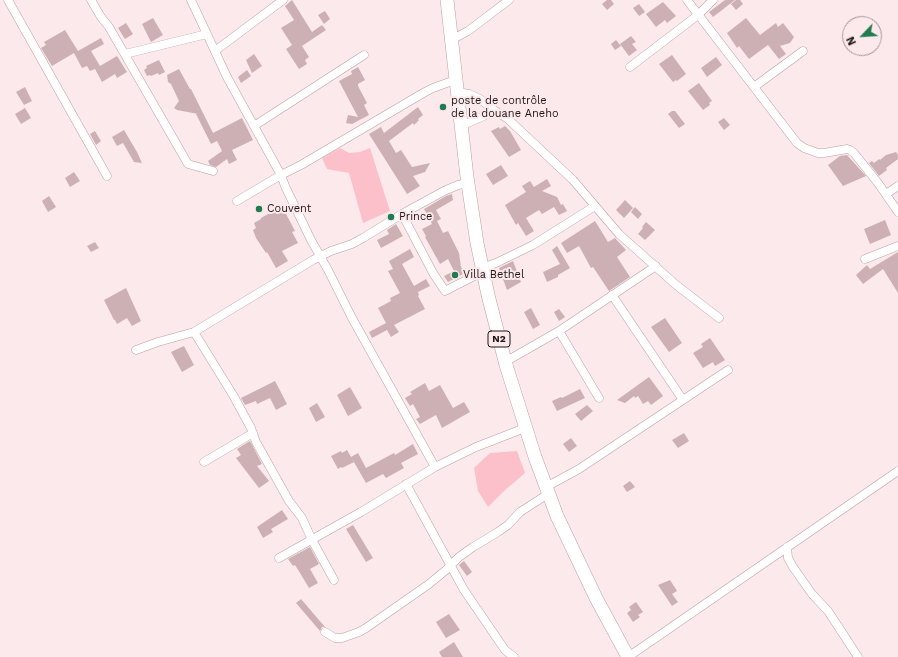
<!DOCTYPE html>
<html>
<head>
<meta charset="utf-8">
<style>
	body { margin:0 }
	#map { position:relative; width:898px; height:657px; overflow:hidden; background:#fce9ec; font-family:"Work Sans",sans-serif }
	canvas { display:block }
	.north { position:absolute; left:842px; top:16px; width:40px; height:40px; box-sizing:border-box; background:#fce9ec; border:1px solid #a39496; border-radius:50%; rotate:245deg; font-size:11px; font-weight:700; line-height:16px; text-align:center; color:#1e1415 }
	.north::after { content:''; display:block; margin:auto; width:14px; height:18px; background:#207b50; clip-path:polygon(50% 0,100% 100%,50% 72%,0 100%) }
</style>
</head>
<body>
<div id="map">
<canvas width="898" height="657"></canvas>
<div class="north">N</div>
</div>
<script>
const c = document.querySelector('canvas').getContext('2d');
c.lineJoin = 'round';
function paint(path, color) { c.fillStyle = color; c.fill(path, 'evenodd'); }
const shape = rows => new Path2D(rows.map(r => 'M' + r).join(''));
function strokePath(path, color, width, dash) { c.strokeStyle = color; c.lineWidth = width; c.lineCap = dash ? 'butt' : 'round'; c.setLineDash(dash || []); c.stroke(path); }
function write(font, color, halo, rows, align = 'center') {
  c.font = font + ' "Work Sans",sans-serif'; c.lineWidth = 4; c.setLineDash([]); c.textBaseline = 'middle'; c.strokeStyle = halo; c.fillStyle = color; for (const [text, x, y, turn = 0] of rows) {
    c.save(); c.translate(x, y); c.rotate((+turn || 0) * Math.PI / 180); c.textAlign = isNaN(turn) ? turn : align; if (halo) c.strokeText(text, 0, 0); c.fillText(text, 0, 0); c.restore();
  }
}
paint(shape([
	[340,148,349,153,360,152,370,148,390,211,363,223,349,173,327,169,322,158],
	[517,451,525,473,503,492,488,507,478,491,474,468,490,453]
]), '#fcc0ca');
paint(shape([
	[292,0,312,32,322,25,326,30,302,46,309,57,305,60,307,64,299,69,286,49,292,45,281,28,294,20,285,6],
	[607,0,611,0,614,4,607,10,602,4],
	[725,0,735,0,713,17,709,12],
	[736,0,740,0,743,4,736,10,731,4],
	[663,2,676,16,667,23,665,20,656,27,646,14],
	[639,4,645,12,639,16,633,8],
	[325,11,330,19,324,24,318,15],
	[153,18,163,35,151,42,142,24],
	[746,18,760,35,776,23,778,27,783,23,794,37,790,43,780,46,786,54,779,59,768,45,749,59,739,46,737,48,727,33],
	[126,23,133,34,125,39,118,28],
	[65,30,78,51,101,38,104,44,91,51,100,66,117,56,127,72,117,78,115,74,102,82,95,69,90,71,87,66,82,68,74,53,52,66,41,48,46,45,44,42],
	[631,36,636,42,632,44,637,50,629,56,620,44],
	[616,40,621,46,615,50,611,44],
	[254,54,262,66,252,73,246,60],
	[672,55,686,74,677,81,676,80,673,82,659,64],
	[716,57,722,65,707,77,701,68],
	[159,60,165,72,159,75,158,73,151,76,150,75,147,76,144,70,147,68,146,66],
	[358,67,365,80,358,84,358,86,367,103,364,105,369,115,352,124,346,123,348,115,358,117,339,81,352,74,351,71],
	[179,69,190,89,191,89,217,141,211,144,196,114,198,114,177,110,174,108,179,101,171,84,168,82,167,75],
	[247,70,251,76,241,83,238,77],
	[699,83,712,101,709,103,710,105,703,110,688,91],
	[25,87,32,101,24,105,16,92],
	[418,107,423,115,418,119,419,120,414,125,413,123,389,141,396,153,401,150,412,167,430,163,425,172,413,176,420,186,407,194,369,134,381,127,384,133],
	[25,108,31,118,21,124,15,114],
	[672,111,675,111,685,124,679,128,668,114],
	[242,118,253,140,232,150,237,160,229,164,227,159,216,167,210,165,208,161,222,151,213,133],
	[724,118,730,125,724,130,718,122],
	[505,126,510,131,521,150,509,157,491,131,499,127,500,129],
	[124,130,137,152,142,163,134,162,123,143,117,146,112,137],
	[95,131,101,141,96,145,90,134],
	[896,152,898,155,898,159,886,168,887,170,879,176,869,163,872,161,874,163,879,159,880,160,886,155],
	[847,155,866,176,843,186,828,165,840,156],
	[501,165,508,176,493,185,486,174],
	[74,172,80,181,70,187,65,178],
	[547,179,551,186,542,191,557,197,561,205,563,204,567,211,559,215,554,207,542,214,539,210,526,218,534,231,526,236,518,223,516,225,505,205,526,192,522,186,530,181,534,187],
	[452,194,453,200,436,210,441,219,437,221,443,233,448,231,459,253,461,267,465,273,448,282,444,276,454,271,448,259,440,264,425,237,426,236,422,229,432,224,424,209,446,196],
	[49,196,56,207,48,212,42,201],
	[625,200,633,208,624,218,616,210],
	[281,207,284,213,285,212,295,231,292,232,298,243,282,251,288,261,276,268,267,252,266,253,256,238,253,230,256,228,254,223,261,219,261,218],
	[635,207,642,214,638,219,631,212],
	[885,220,891,235,870,244,864,229],
	[595,221,608,242,615,238,626,250,617,257,630,277,609,291,593,267,591,268,579,246,567,253,561,243],
	[646,222,655,230,645,240,638,234,643,228,642,227],
	[396,224,403,236,381,248,377,240,389,234,387,230],
	[95,242,99,248,91,252,87,246],
	[557,246,570,268,558,275,558,277,547,282,543,272,560,264,552,250],
	[410,249,414,257,402,264,414,286,426,279,430,286,418,292,419,295,418,296,425,309,394,325,399,332,391,337,387,330,372,338,369,332,386,323,378,308,391,301,390,298,400,293,388,271,393,269,389,261],
	[898,252,898,293,883,269,863,284,856,275,867,265,870,269],
	[513,261,521,282,507,290,499,268],
	[126,288,141,321,132,326,127,318,117,324,115,320,114,320,104,300],
	[531,308,540,325,533,329,524,312],
	[559,309,565,317,559,321,554,312],
	[665,318,682,343,669,352,651,327],
	[710,338,725,360,715,366,713,362,703,368,693,353,703,347,701,344],
	[184,346,194,365,182,372,171,352],
	[649,377,663,396,651,405,648,401,643,404,638,396,635,398,634,396,625,403,617,400],
	[275,381,287,404,276,410,270,398,257,404,256,401,245,405,241,398],
	[425,383,429,391,440,385,453,408,464,402,470,412,442,428,436,415,420,424,416,419,420,417,413,404,410,406,405,398,412,394,410,392],
	[350,387,362,408,348,416,337,395],
	[580,389,585,398,557,411,552,401,561,397,562,398],
	[317,403,325,417,316,422,309,408],
	[587,405,593,411,581,421,575,414],
	[684,433,689,441,678,448,672,440],
	[571,438,577,446,569,452,563,444],
	[250,441,262,464,257,466,269,481,259,488,236,458,241,455,237,449],
	[413,444,418,454,401,463,404,468,386,478,383,474,366,483,351,457,358,453,366,468,394,453,395,455],
	[347,450,354,462,342,468,341,467,338,469,331,456,341,451,342,453],
	[630,481,635,487,627,492,623,486],
	[282,510,288,519,271,529,273,532,263,538,257,527],
	[353,525,373,558,366,562,346,529],
	[310,547,319,564,310,569,318,583,309,588,300,573,295,565,293,566,288,559],
	[464,561,472,572,467,576,459,565],
	[670,580,677,591,672,594,678,602,672,606,658,585],
	[301,599,325,627,322,627,320,631,296,603],
	[636,602,643,612,638,615,640,617,633,622,627,613,631,610,629,607],
	[449,614,460,630,446,638,436,622],
	[454,642,463,657,442,657,439,652]
]), '#cdb0b4');
const minor = shape([
	[8,0,107,176],
	[91,0,101,17,109,27,188,164,213,171],
	[191,0,227,77,281,175,285,186,311,240,328,270,352,318,435,467],
	[687,0,797,143,804,148,818,153,824,153,847,149,850,150,854,153,878,183,898,212],
	[451,40,468,31,509,0],
	[215,51,283,0],
	[125,54,207,34],
	[630,67,698,15,713,0],
	[754,87,803,51],
	[457,92,469,94,480,99,494,110,508,119,573,180,619,234,675,284,719,318],
	[254,126,364,55],
	[461,126,495,111],
	[886,194,898,186],
	[237,201,281,175,301,165,425,92,433,88,455,80],
	[402,214,433,273,445,291,482,272],
	[865,259,898,246],
	[481,268,496,263,533,245,595,206],
	[612,295,683,400],
	[559,331,599,398],
	[194,332,233,395,251,428,256,442,289,501,302,518,312,540,334,580],
	[136,350,158,342,194,332,313,260,331,251,352,244,363,238,402,214,444,191,458,185,468,183],
	[505,362,559,331,656,266],
	[204,462,253,433],
	[406,484,464,590,505,650,514,657],
	[546,487,579,469,728,370],
	[787,547,788,558,793,567,812,594,828,611,858,657],
	[279,558,361,512,435,467,476,447,525,428],
	[325,632,335,638,342,638,359,632,366,628,429,584,446,570,459,557,473,547,498,532,508,525,520,512,548,494],
	[628,657,898,471]
]);
const trunk = shape([
	[447,0,467,177,477,243,488,295,506,365,535,457,557,516,596,598,628,657]
]);
strokePath(minor, '#bb9fa3', 9);
strokePath(trunk, '#bb9fa3', 14);
strokePath(minor, '#fff', 8);
strokePath(trunk, '#fff', 13);
for (const [x, y, r, color] of [
	[443,107,4,"#207b50"],
	[259,209,4,"#207b50"],
	[391,217,4,"#207b50"],
	[455,275,4,"#207b50"]
]) { const dot = new Path2D(); dot.arc(x, y, r, 0, 2 * Math.PI); c.fillStyle = color; c.fill(dot); strokePath(dot, '#fce9ec', 1.5); }
for (const [x, y, w] of [
	[499,339,22]
]) { const box = new Path2D(); box.roundRect(x - w / 2, y - 8, w, 16, 3); c.fillStyle = '#fce9ec'; c.fill(box); strokePath(box, '#1e1415', 1); }
write('bold 10px', '#1e1415', null, [
	["N2",499,339]
]);
write('11px', '#1e1415', '#fce9ec', [
	["poste de contrôle",451,101],
	["de la douane Aneho",451,114],
	["Couvent",267,209],
	["Prince",399,217],
	["Villa Bethel",463,275]
], 'left');
</script>
</body>
</html>
